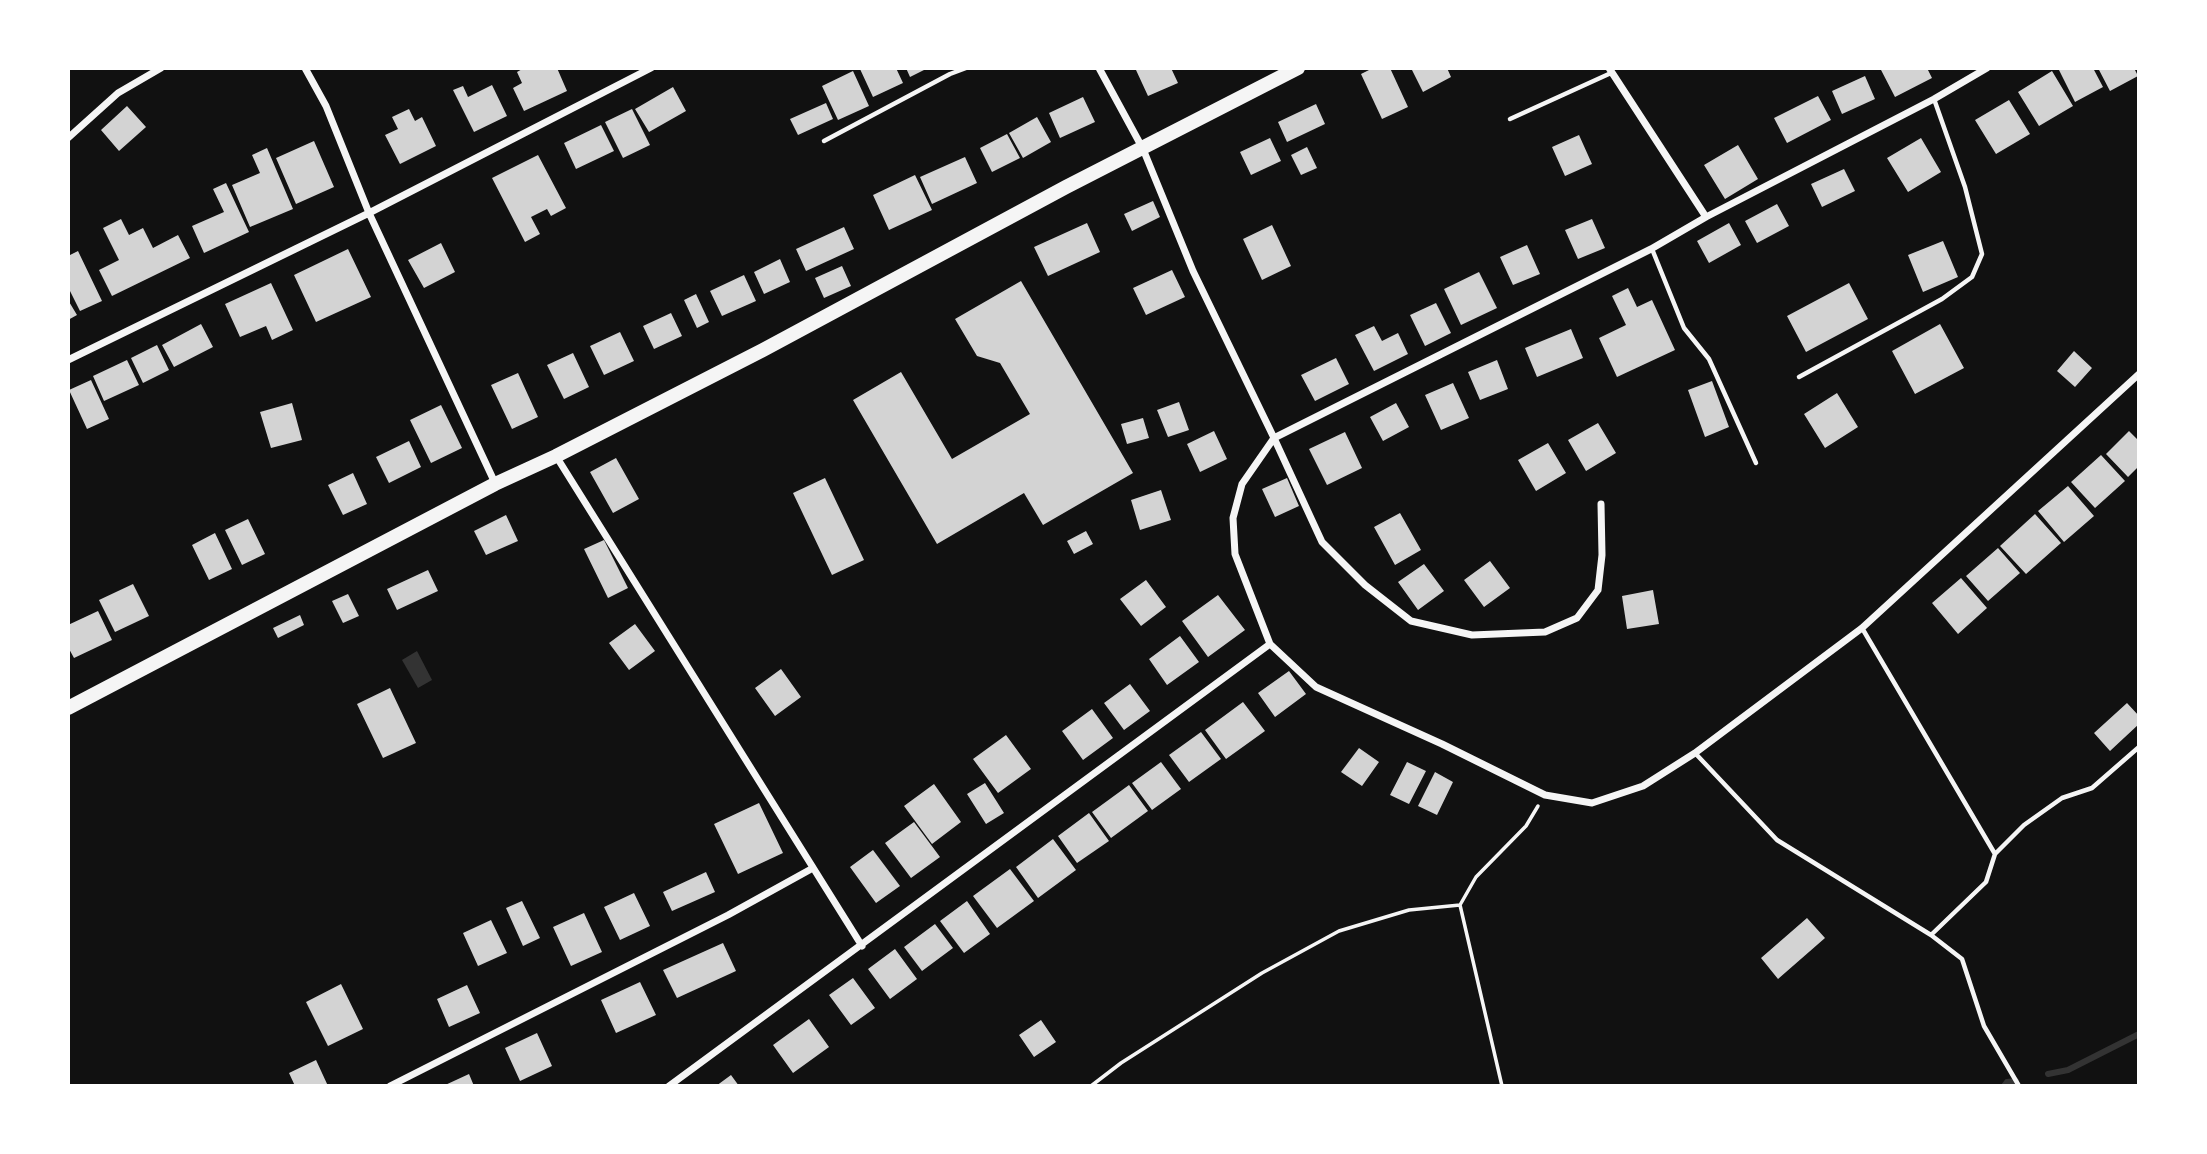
<!DOCTYPE html>
<html>
<head>
<meta charset="utf-8">
<style>
	body { margin:0 }
	#map { position:relative; width:2207px; height:1154px; overflow:hidden; background:#111; font-family:Merriweather,serif }
	canvas { display:block }
	.frame { position:absolute; inset:0; border:70px solid #fff; pointer-events:none }
</style>
</head>
<body>
<div id="map">
<canvas width="2207" height="1154"></canvas>
<div class="frame"></div>
</div>
<script>
const c = document.querySelector('canvas').getContext('2d');
c.lineJoin = 'round';
function paint(path, color) { c.fillStyle = color; c.fill(path, 'evenodd'); }
const shape = rows => new Path2D(rows.map(r => 'M' + r).join(''));
function strokePath(path, color, width, dash) { c.strokeStyle = color; c.lineWidth = width; c.lineCap = dash ? 'butt' : 'round'; c.setLineDash(dash || []); c.stroke(path); }
paint(shape([
	[417,651,432,680,418,688,402,660]
]), '#333');
strokePath(shape([
	[2048,1074,2068,1070,2139,1034],
	[2004,1086,2007,1082,2016,1081]
]), '#333', 6);
paint(shape([
	[524,68,557,68,567,91,524,111,513,88,522,83,517,72],
	[896,68,903,83,873,97,860,69],
	[906,68,928,68,910,77],
	[1140,68,1171,68,1178,83,1148,96,1136,70],
	[1373,68,1390,68,1408,107,1382,119,1361,74],
	[1411,68,1447,68,1451,77,1423,92],
	[1880,68,1927,68,1932,78,1895,97],
	[2058,68,2093,68,2103,87,2075,102],
	[2098,68,2134,68,2138,76,2110,91],
	[853,71,869,106,838,120,822,86],
	[2052,71,2073,106,2039,126,2018,92],
	[1865,76,1875,99,1842,114,1832,91],
	[492,85,507,116,474,132,453,90,463,86,468,97],
	[673,87,686,111,649,132,635,109],
	[1818,96,1831,120,1787,143,1774,118],
	[1083,97,1095,122,1060,138,1049,113],
	[2009,100,2030,134,1996,154,1975,120],
	[826,103,833,119,798,135,790,119],
	[1316,104,1325,124,1287,142,1278,122],
	[127,106,146,127,119,151,101,130],
	[409,109,415,121,422,117,436,146,400,164,385,135,398,129,392,117],
	[632,109,650,145,623,158,605,122],
	[1037,117,1051,142,1023,158,1009,133],
	[601,125,614,151,576,169,564,143],
	[1007,134,1020,158,992,172,980,148],
	[1579,135,1592,164,1565,176,1552,147],
	[1270,138,1281,161,1251,175,1240,152],
	[1921,138,1941,172,1908,192,1887,158],
	[314,141,334,187,296,204,276,158],
	[1738,145,1758,179,1725,199,1704,165],
	[1307,147,1317,168,1301,175,1291,155],
	[267,148,293,209,250,227,232,185,260,173,252,155],
	[538,155,566,208,551,216,547,209,531,217,540,234,525,242,492,178],
	[965,157,977,183,932,204,920,177],
	[1844,169,1855,191,1822,207,1811,184],
	[915,175,932,210,889,230,873,195],
	[226,183,249,232,204,253,192,226,224,212,213,189],
	[1153,201,1160,217,1132,231,1124,214],
	[1777,204,1789,226,1757,243,1745,221],
	[121,219,129,235,143,228,153,248,178,235,190,258,112,296,99,270,119,260,103,228],
	[1592,219,1605,248,1578,259,1565,230],
	[1087,223,1100,252,1048,276,1034,247],
	[1729,223,1741,245,1709,263,1697,241],
	[1272,225,1291,266,1262,280,1243,239],
	[844,227,854,249,806,271,796,249],
	[1943,241,1958,277,1923,292,1908,255],
	[441,243,455,272,424,288,408,260],
	[1527,245,1540,274,1513,285,1500,257],
	[348,249,371,297,316,322,294,275],
	[78,251,102,301,80,311,68,287,68,256],
	[780,259,790,282,764,294,754,272],
	[842,266,851,286,824,298,815,278],
	[1172,270,1185,297,1146,315,1133,288],
	[1479,272,1497,308,1461,325,1444,289],
	[744,275,756,301,722,316,710,291],
	[1021,281,1133,473,1043,525,1024,493,937,544,853,400,901,372,952,459,1030,414,1000,363,977,356,955,319],
	[271,283,293,330,272,340,266,326,240,337,225,304],
	[1849,283,1868,319,1806,352,1787,316],
	[1628,288,1637,307,1652,300,1675,350,1617,377,1599,338,1626,325,1612,296],
	[696,294,709,322,697,328,684,300],
	[68,300,77,315,68,320],
	[1436,303,1451,333,1425,346,1410,315],
	[671,313,682,336,654,349,643,326],
	[201,324,213,347,174,367,162,345],
	[1940,324,1964,368,1915,394,1892,351],
	[1374,326,1382,341,1398,333,1408,354,1374,371,1355,335],
	[1571,329,1583,358,1537,377,1525,348],
	[620,332,634,361,604,375,590,346],
	[157,345,169,370,143,383,131,358],
	[2074,351,2092,368,2075,387,2057,371],
	[573,353,589,387,564,399,547,365],
	[1336,358,1349,384,1315,401,1301,375],
	[127,360,139,385,104,401,93,376],
	[1497,360,1508,389,1480,400,1468,372],
	[518,373,538,417,512,429,491,385],
	[91,380,109,419,87,429,69,390],
	[1712,381,1729,427,1705,437,1688,390],
	[1453,383,1469,418,1441,430,1425,395],
	[1837,393,1858,427,1825,448,1804,414],
	[1179,402,1189,430,1168,437,1157,410],
	[292,403,302,440,271,448,260,412],
	[1396,403,1409,427,1383,441,1370,417],
	[441,405,462,448,431,463,410,420],
	[1143,418,1149,438,1127,444,1121,424],
	[1598,423,1616,453,1586,471,1568,440],
	[1214,431,1227,459,1200,472,1187,444],
	[2129,431,2139,441,2139,466,2128,477,2106,454],
	[1345,432,1362,468,1327,485,1309,449],
	[409,441,421,467,389,483,376,457],
	[1548,443,1566,473,1536,491,1518,460],
	[2101,455,2125,481,2095,508,2071,482],
	[616,458,639,499,613,513,590,472],
	[353,473,367,504,343,515,328,485],
	[825,478,864,560,832,575,793,493],
	[1287,478,1299,506,1275,517,1262,489],
	[2068,486,2094,516,2064,542,2038,511],
	[1161,490,1171,520,1140,530,1131,500],
	[1400,513,1421,550,1395,565,1374,527],
	[2035,514,2061,543,2026,574,2000,546],
	[506,515,518,541,486,555,474,531],
	[248,519,265,554,242,565,225,530],
	[1086,531,1093,544,1074,554,1067,541],
	[215,533,232,569,209,580,192,545],
	[604,540,628,588,608,598,584,549],
	[1998,548,2020,573,1988,601,1966,576],
	[1490,561,1510,588,1484,607,1464,580],
	[1424,564,1444,591,1418,610,1398,582],
	[428,570,438,591,397,610,387,589],
	[1961,578,1987,608,1958,634,1932,603],
	[1146,580,1166,607,1141,626,1120,599],
	[133,584,149,616,115,632,99,600],
	[1653,590,1659,624,1627,629,1622,596],
	[348,594,359,616,343,623,332,601],
	[1218,595,1245,630,1208,657,1182,621],
	[98,611,112,640,74,658,68,647,68,625],
	[300,615,304,625,278,638,273,628],
	[635,624,655,651,629,670,609,643],
	[1180,636,1199,662,1167,685,1149,659],
	[781,669,801,697,775,716,755,688],
	[1289,671,1306,694,1275,717,1258,693],
	[1130,684,1150,711,1124,730,1104,703],
	[390,688,416,743,383,758,357,704],
	[1243,702,1265,731,1226,759,1205,730],
	[2127,703,2139,716,2139,724,2110,751,2094,733],
	[1092,709,1113,738,1083,760,1062,731],
	[1201,732,1221,759,1189,782,1169,755],
	[1006,735,1031,769,998,793,973,759],
	[1359,748,1379,762,1362,786,1341,772],
	[1161,762,1181,789,1152,810,1132,783],
	[1407,762,1426,771,1409,804,1390,795],
	[1435,772,1453,782,1437,815,1418,806],
	[985,783,1004,813,986,824,967,794],
	[934,784,961,822,932,844,904,806],
	[1129,785,1148,811,1111,838,1092,812],
	[759,803,783,853,738,874,714,824],
	[1089,813,1109,841,1077,863,1058,836],
	[914,822,940,857,911,878,885,843],
	[1053,839,1076,870,1038,898,1016,867],
	[873,850,900,886,876,903,850,867],
	[1010,869,1034,901,997,928,973,896],
	[706,872,715,892,672,911,663,892],
	[634,893,650,926,620,940,604,907],
	[522,901,540,938,523,946,506,908],
	[967,901,990,934,964,953,940,921],
	[584,913,602,952,571,966,553,927],
	[1807,918,1825,938,1778,979,1761,958],
	[491,920,507,953,478,966,463,933],
	[935,924,953,948,922,971,904,947],
	[723,943,736,971,677,998,663,970],
	[895,949,917,979,890,999,868,969],
	[853,978,875,1008,851,1025,829,995],
	[640,982,656,1015,616,1033,601,1000],
	[341,984,363,1029,328,1046,306,1002],
	[467,985,480,1013,449,1027,437,999],
	[809,1019,829,1047,793,1073,773,1045],
	[1041,1020,1056,1042,1034,1057,1019,1035],
	[537,1033,552,1066,520,1081,505,1048],
	[316,1060,328,1086,295,1086,289,1073],
	[469,1074,474,1086,443,1086],
	[731,1075,739,1086,716,1086]
]), '#d3d3d3');
strokePath(shape([
	[1091,1086,1121,1063,1262,973,1339,931,1409,910,1460,905],
	[1502,1086,1460,905,1476,877,1526,826,1538,806]
]), '#f5f5f5', 3.5);
strokePath(shape([
	[1510,119,1611,73],
	[824,141,950,74,966,68],
	[1652,249,1684,328,1709,359,1756,463],
	[1799,377,1942,299,1972,277,1982,254,1965,187,1934,99],
	[1862,628,1995,854,1986,882,1931,935],
	[1695,753,1777,840,1931,935,1962,959,1984,1026,2019,1086],
	[1995,854,2024,825,2062,798,2092,788,2139,747]
]), '#f5f5f5', 4.5);
strokePath(shape([
	[305,68,326,106,369,213,495,483],
	[1099,68,1143,149,1193,271,1274,438,1322,542,1365,585,1411,621,1472,635,1545,632,1577,618,1598,590,1602,555,1601,504],
	[1609,68,1706,217],
	[1987,68,1934,99,1706,217,1651,249,1274,438,1242,484,1233,518,1235,554,1270,644,1316,687,1442,744,1545,795,1592,803,1643,786,1695,753,1862,628,2139,374],
	[68,138,118,93,161,68],
	[68,360,369,213,651,68],
	[556,456,862,946],
	[390,1086,728,915,813,868],
	[669,1086,1270,644]
]), '#f5f5f5', 7);
strokePath(shape([
	[68,708,495,484,556,456,763,350,1066,187,1298,68]
]), '#f5f5f5', 14);
</script>
</body>
</html>
